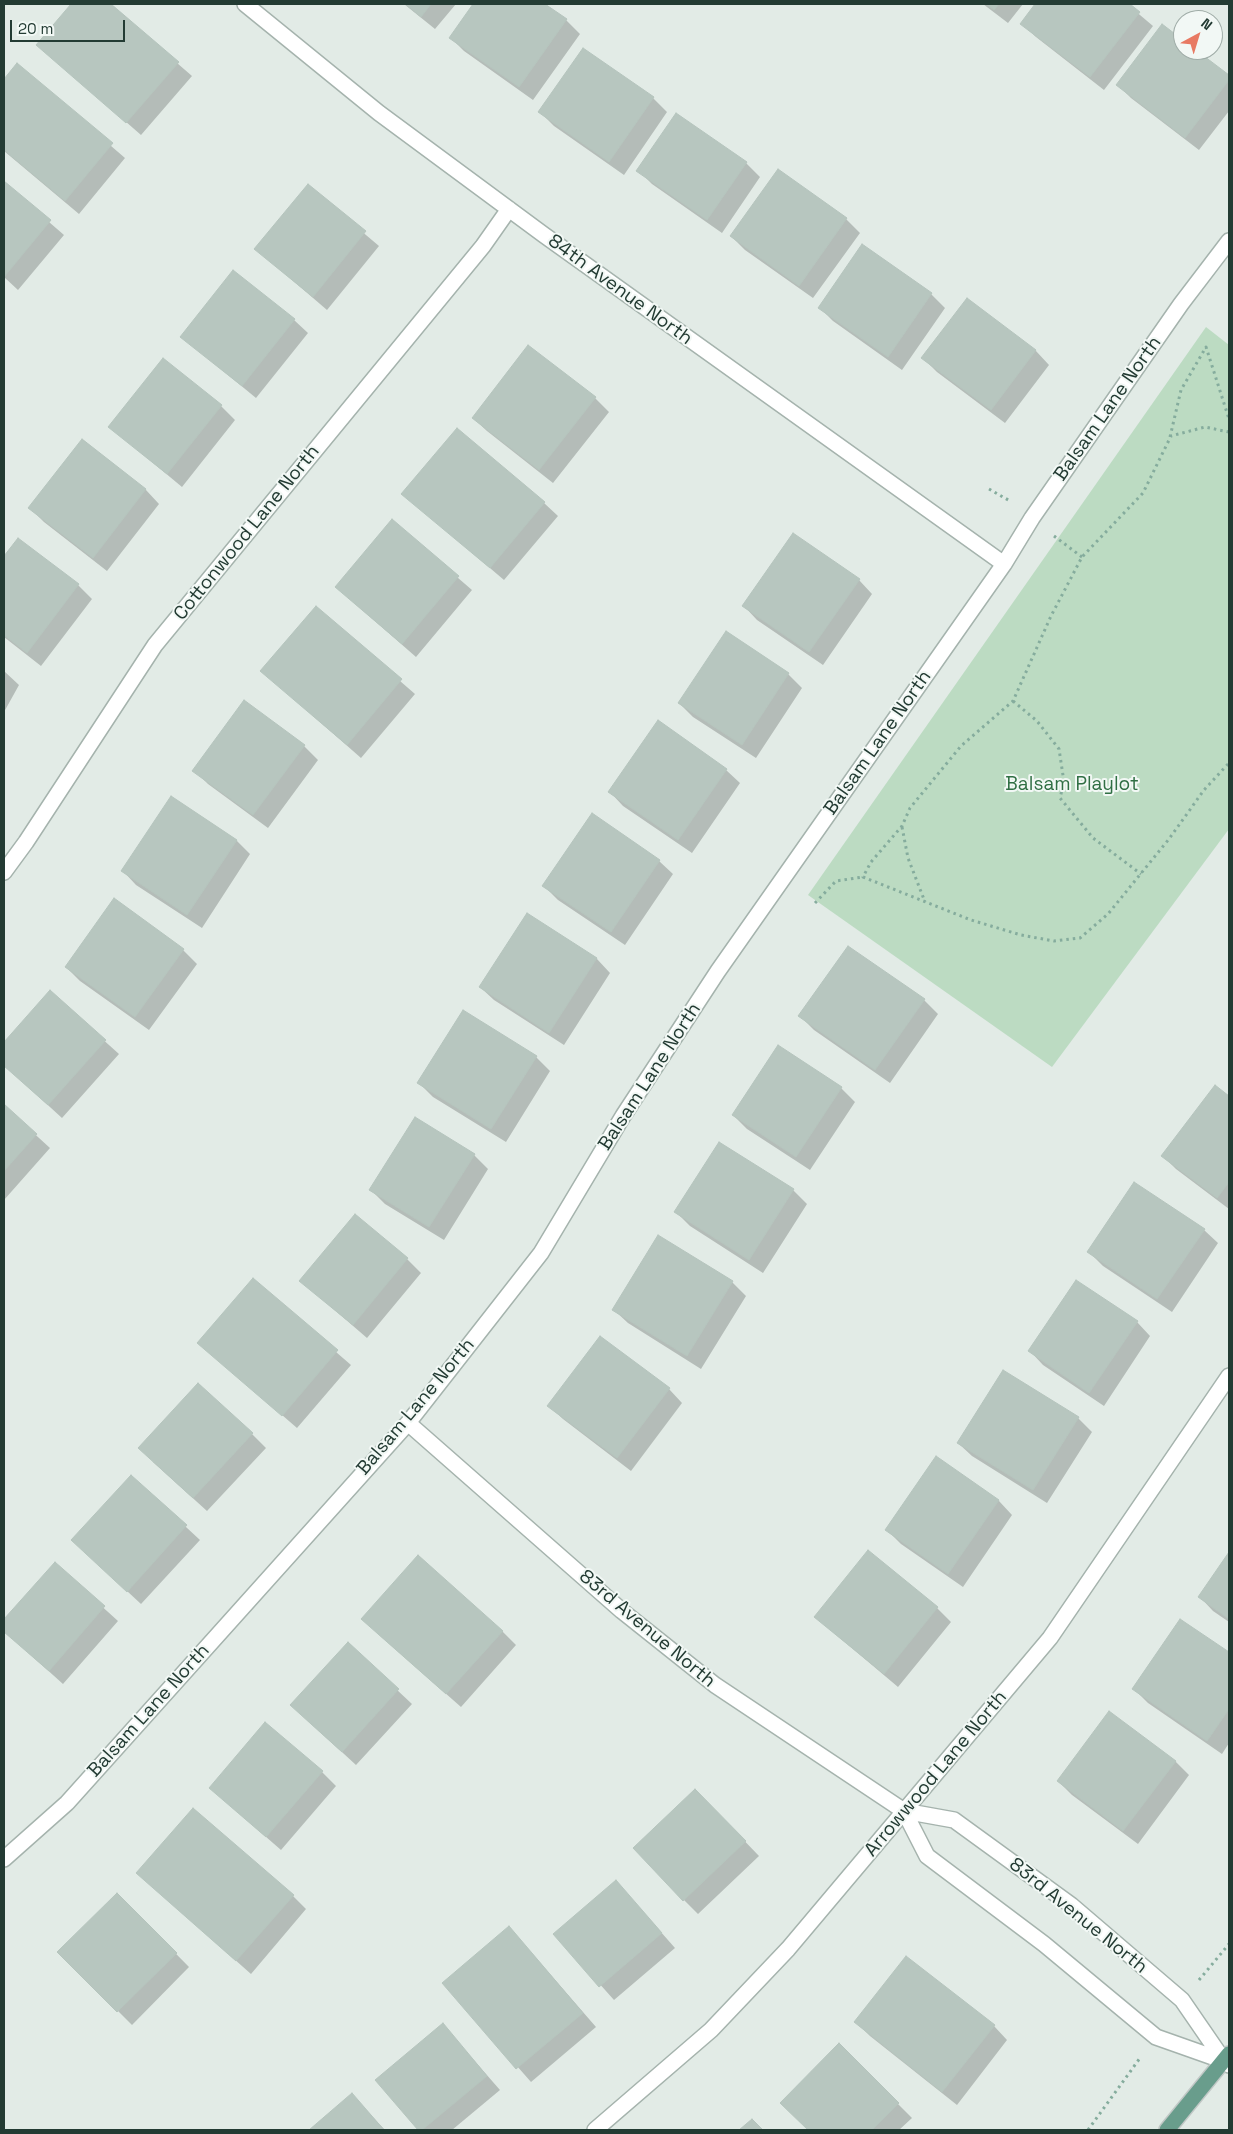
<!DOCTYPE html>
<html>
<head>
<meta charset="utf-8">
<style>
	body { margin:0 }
	#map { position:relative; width:1233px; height:2134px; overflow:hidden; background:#e2ebe6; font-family:"Space Grotesk",sans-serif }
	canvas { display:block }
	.frame { position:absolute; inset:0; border:5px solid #233b33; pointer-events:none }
	.north { position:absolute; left:1173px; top:10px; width:50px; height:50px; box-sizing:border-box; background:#f2f8f5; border:1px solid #9faca7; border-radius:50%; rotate:39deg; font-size:14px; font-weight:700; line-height:20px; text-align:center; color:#233b33 }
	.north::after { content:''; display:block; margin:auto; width:18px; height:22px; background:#e87a63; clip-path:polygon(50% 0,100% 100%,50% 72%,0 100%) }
	.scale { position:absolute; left:10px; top:20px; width:115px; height:22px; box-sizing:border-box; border:2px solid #233b33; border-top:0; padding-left:6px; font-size:15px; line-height:18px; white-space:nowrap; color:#233b33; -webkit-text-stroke:4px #f2f8f5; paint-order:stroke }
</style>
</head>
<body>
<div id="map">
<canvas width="1233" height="2134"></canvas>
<div class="frame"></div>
<div class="north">N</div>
<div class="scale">20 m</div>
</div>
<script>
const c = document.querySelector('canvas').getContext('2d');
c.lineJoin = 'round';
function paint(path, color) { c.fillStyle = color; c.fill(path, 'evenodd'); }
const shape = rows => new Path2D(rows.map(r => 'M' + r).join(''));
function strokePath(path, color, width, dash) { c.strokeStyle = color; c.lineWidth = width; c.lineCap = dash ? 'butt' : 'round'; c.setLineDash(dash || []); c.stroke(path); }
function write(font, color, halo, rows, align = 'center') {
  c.font = font + ' "Space Grotesk",sans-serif'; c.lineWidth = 4; c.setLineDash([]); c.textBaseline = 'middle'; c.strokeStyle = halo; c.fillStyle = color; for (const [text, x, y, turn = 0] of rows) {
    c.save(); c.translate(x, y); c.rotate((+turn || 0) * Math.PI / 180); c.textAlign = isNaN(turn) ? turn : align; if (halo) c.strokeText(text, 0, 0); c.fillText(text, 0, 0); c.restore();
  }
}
paint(shape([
	[1206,327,1229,345,1229,829,1052,1067,808,895]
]), '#bcdbc2');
paint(shape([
	[73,4,109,4,192,76,141,135,38,45],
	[404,4,456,4,435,29],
	[475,4,543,4,566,20,580,34,533,100,464,51,451,38],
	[983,4,1023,4,1008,23],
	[1037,4,1127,4,1153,26,1104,90,1036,37,1022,24],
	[1183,41,1183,50,1194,50,1229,77,1229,111,1199,150,1131,98,1118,85],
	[583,50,653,98,667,112,624,175,554,126,540,112],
	[17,65,125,158,79,214,4,151,4,81],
	[676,115,746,163,760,177,722,233,652,184,638,170],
	[4,183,64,235,18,290,4,277],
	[308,186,379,246,327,310,256,249],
	[846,219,860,233,813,298,745,250,731,236],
	[931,294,945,308,902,370,833,321,819,307],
	[967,300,1036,351,1049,365,1005,423,937,372,923,358],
	[294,320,308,333,256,398,182,337],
	[595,398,609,412,553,483,487,431,473,418],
	[221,406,235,420,182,487,110,427],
	[83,440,146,490,159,504,107,571,44,522,30,508],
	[403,494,544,503,558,516,504,580],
	[392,521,472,590,416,657,336,587],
	[18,539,78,585,92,599,41,666,4,637,4,559],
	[859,580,872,594,823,665,757,620,744,606],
	[316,608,415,694,361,758,262,671],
	[726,632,788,674,802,688,756,758,693,717,679,703],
	[4,671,19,685,4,712],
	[304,746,318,760,268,828,208,784,194,770],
	[726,770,740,783,692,853,623,806,610,792],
	[171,797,237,841,250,854,202,928,136,885,123,871],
	[659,861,673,874,625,945,558,900,544,886],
	[527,914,597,959,610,973,564,1045,494,1000,480,987],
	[183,950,197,964,149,1030,80,981,66,967],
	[50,992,119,1054,62,1118,4,1065,4,1044],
	[924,1000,938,1014,890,1083,814,1030,800,1016],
	[536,1057,550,1071,506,1142,433,1097,419,1083],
	[1215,1087,1229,1098,1229,1209,1176,1169,1163,1156],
	[841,1088,855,1102,810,1170,747,1129,733,1115],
	[4,1106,50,1148,4,1200],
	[474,1155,488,1169,444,1240,385,1204,371,1190],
	[793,1190,807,1204,763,1273,690,1226,676,1212],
	[1204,1230,1218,1243,1172,1312,1103,1266,1089,1252],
	[407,1259,421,1273,367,1338,301,1281],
	[253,1280,351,1365,297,1428,199,1343],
	[732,1282,746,1296,701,1369,628,1323,614,1310],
	[1137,1322,1150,1336,1104,1406,1043,1365,1030,1351],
	[669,1389,682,1403,631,1471,563,1419,549,1406],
	[1078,1418,1092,1432,1047,1503,972,1456,958,1443],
	[252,1434,266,1448,207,1511,153,1462],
	[936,1458,999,1501,1012,1515,963,1587,901,1544,887,1530],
	[131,1476,200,1540,141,1604,72,1540],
	[1229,1554,1229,1622,1213,1611,1200,1597],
	[55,1564,118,1621,63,1684,4,1631,4,1621],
	[937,1608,951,1622,898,1687,815,1617],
	[1181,1621,1229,1654,1229,1743,1222,1754,1148,1703,1134,1689],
	[502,1631,516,1645,461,1707,377,1633],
	[348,1644,412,1704,356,1765,306,1719],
	[1175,1761,1189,1775,1138,1844,1072,1795,1058,1781],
	[322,1772,336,1786,281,1850,210,1788],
	[709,1804,759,1856,698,1914,684,1900],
	[137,1873,293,1896,306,1909,251,1974],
	[616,1881,675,1948,614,2000,555,1934],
	[117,1894,189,1967,132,2025,59,1952],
	[509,1927,596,2027,531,2082,444,1983],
	[856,2022,994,2026,1007,2040,957,2105,870,2036],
	[443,2025,500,2090,452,2130,420,2130,377,2080],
	[839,2045,912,2118,899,2130,810,2130,782,2102],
	[352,2095,385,2130,311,2130]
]), '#0003');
const building = shape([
	[71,4,111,4,179,62,126,123,36,45,71,4],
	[405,4,431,4,421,17,405,4],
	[473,4,545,4,567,19,519,87,449,38,473,4],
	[986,4,999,4,994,10,986,4],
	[1035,4,1130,4,1140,12,1090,77,1020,24,1035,4],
	[1162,24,1183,40,1183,50,1196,50,1229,75,1229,80,1185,138,1116,85,1162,24],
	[583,48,654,97,609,162,538,112,583,48],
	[17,63,113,143,65,201,4,150,4,79,17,63],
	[676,113,747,162,707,220,636,171,676,113],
	[778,169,847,218,799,286,730,236,778,169],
	[4,181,51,220,4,277,4,181],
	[308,184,366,231,313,297,254,249,308,184],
	[862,244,932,293,888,357,818,308,862,244],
	[233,270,295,319,242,386,180,337,233,270],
	[967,298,1036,350,991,410,921,358,967,298],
	[528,345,596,397,539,470,472,418,528,345],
	[163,358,222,405,167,474,108,427,163,358],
	[457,428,545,502,490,568,401,494,457,428],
	[82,439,146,489,93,558,28,508,82,439],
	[392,519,459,576,402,644,335,587,392,519],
	[793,533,860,579,809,652,742,606,793,533],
	[18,538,79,584,27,653,4,635,4,556,18,538],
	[316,606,402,679,347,745,260,671,316,606],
	[726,631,789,673,742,745,678,703,726,631],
	[244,700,305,745,253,815,192,771,244,700],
	[658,720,727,769,678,840,608,792,658,720],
	[171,796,237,840,187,915,121,871,171,796],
	[592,813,660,860,611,932,542,886,592,813],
	[114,898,184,949,135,1017,65,967,114,898],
	[527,913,597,958,549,1033,479,987,527,913],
	[848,946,925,999,875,1070,798,1016,848,946],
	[50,990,106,1040,48,1105,4,1066,4,1042,50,990],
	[463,1010,537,1056,491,1129,417,1083,463,1010],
	[778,1045,842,1087,796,1157,732,1115,778,1045],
	[1215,1085,1229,1096,1229,1182,1217,1198,1161,1156,1215,1085],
	[4,1104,37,1134,4,1171,4,1104],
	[415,1117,475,1154,429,1227,369,1190,415,1117],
	[719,1142,794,1189,749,1260,674,1212,719,1142],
	[1134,1182,1205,1229,1157,1299,1087,1252,1134,1182],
	[355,1214,408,1258,353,1325,299,1281,355,1214],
	[658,1235,733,1281,687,1356,612,1310,658,1235],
	[253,1278,338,1350,282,1416,197,1343,253,1278],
	[1076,1280,1138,1321,1089,1393,1028,1351,1076,1280],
	[600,1336,670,1388,617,1458,547,1406,600,1336],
	[1003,1370,1079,1417,1033,1490,957,1443,1003,1370],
	[198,1383,253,1433,193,1498,138,1448,198,1383],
	[936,1456,999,1500,948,1574,885,1530,936,1456],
	[131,1475,187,1525,127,1592,71,1540,131,1475],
	[868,1550,938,1607,884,1674,814,1617,868,1550],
	[1229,1552,1229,1619,1198,1597,1229,1552],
	[418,1555,503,1631,446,1694,361,1619,418,1555],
	[55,1562,105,1606,49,1671,4,1632,4,1619,55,1562],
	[1180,1619,1229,1652,1229,1709,1207,1741,1132,1689,1180,1619],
	[348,1642,399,1689,342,1752,290,1705,348,1642],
	[1109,1711,1176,1761,1123,1831,1057,1781,1109,1711],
	[265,1722,323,1771,266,1837,209,1788,265,1722],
	[695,1789,746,1841,683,1901,633,1848,695,1789],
	[193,1808,294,1895,236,1961,136,1873,193,1808],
	[616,1880,662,1933,599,1987,553,1934,616,1880],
	[117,1893,177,1953,117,2012,57,1952,117,1893],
	[509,1926,583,2013,516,2069,442,1983,509,1926],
	[906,1956,995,2025,942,2092,854,2022,906,1956],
	[443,2023,487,2076,422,2130,418,2130,375,2080,443,2023],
	[839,2043,899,2103,872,2130,808,2130,780,2103,839,2043],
	[352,2093,384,2130,309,2130,352,2093],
	[752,2119,763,2130,739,2130,752,2119]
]);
paint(building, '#b7c6bf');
strokePath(building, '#b5c4bd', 1);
const minor = shape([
	[245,4,379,113,544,235,1004,564],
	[4,872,26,842,155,645,483,246,509,209],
	[408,1423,622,1611,715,1685,904,1811],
	[4,1859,67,1803,408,1423,541,1253,623,1116,718,971,1004,564,1032,518,1181,304,1229,241],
	[1224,2061,1156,2037,1044,1944,927,1856,904,1811,954,1820,1071,1905,1182,2000,1224,2061,1229,2065],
	[595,2130,711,2030,788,1949,1050,1638,1229,1376]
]);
const major = shape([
	[1167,2130,1229,2054]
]);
strokePath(minor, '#a5b3ad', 18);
strokePath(major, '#c1c8c6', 18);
strokePath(shape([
	[1229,432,1205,427,1171,436,1143,493,1082,557,1051,616,1013,701,961,746,910,808,902,826,871,862,863,877,971,920,1021,935,1054,941,1080,938,1108,914,1169,839,1204,790,1229,763],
	[1170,437,1181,390,1206,347,1229,419],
	[989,489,1010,501],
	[1054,536,1082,557],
	[1013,701,1037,721,1059,749,1064,782,1060,798,1093,838,1141,874],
	[902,827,908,858,925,902],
	[815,903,836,881,863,877],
	[1199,1980,1229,1944],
	[1088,2130,1140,2058]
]), '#85ac9d', 3, [2.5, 4]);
strokePath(minor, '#fff', 15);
strokePath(major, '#699d8c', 15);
write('19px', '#233b33', '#f2f8f5', [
	["84th Avenue North",620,290,36],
	["Balsam Lane North",1108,409,-55],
	["Cottonwood Lane North",247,533,-51],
	["Balsam Lane North",878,743,-55],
	["Balsam Lane North",650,1077,-57],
	["Balsam Lane North",416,1407,-50],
	["83rd Avenue North",647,1629,40],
	["Balsam Lane North",149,1711,-48],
	["Arrowwood Lane North",936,1774,-50],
	["83rd Avenue North",1078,1916,39]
]);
write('19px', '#306f44', '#f2f8f5', [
	["Balsam Playlot",1072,785]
]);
</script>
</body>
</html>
